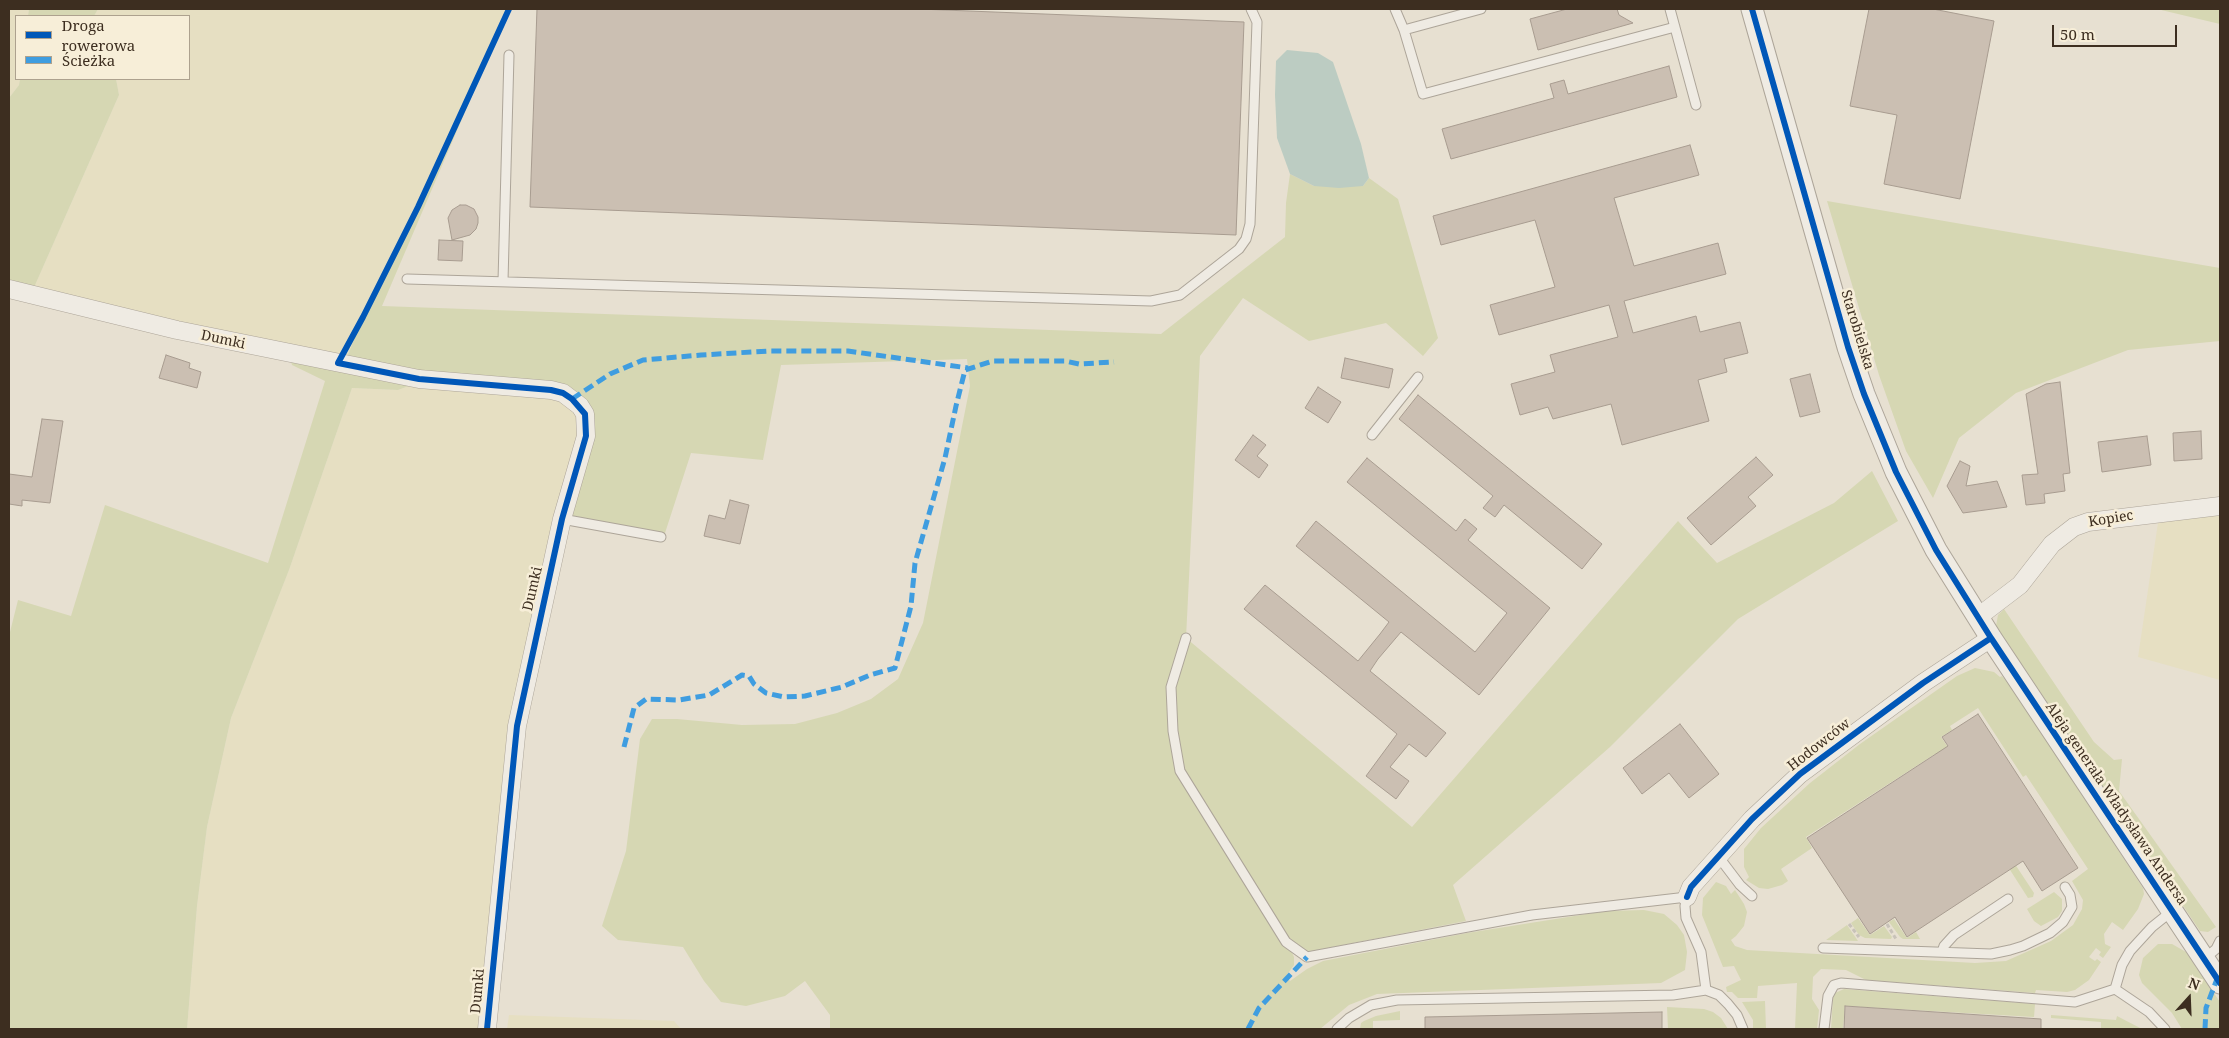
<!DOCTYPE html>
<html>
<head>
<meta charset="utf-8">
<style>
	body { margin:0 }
	#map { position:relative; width:2229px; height:1038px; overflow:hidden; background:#e7e0d1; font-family:"Noto Serif",serif }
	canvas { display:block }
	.frame { position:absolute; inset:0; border:10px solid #3d2e20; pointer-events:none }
	.legend { position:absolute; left:15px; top:15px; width:175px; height:65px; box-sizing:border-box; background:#f7eed8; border:1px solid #ada18e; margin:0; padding:6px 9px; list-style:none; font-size:15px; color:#3d2e20 }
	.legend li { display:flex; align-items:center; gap:10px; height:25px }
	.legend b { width:25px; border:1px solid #ada18e }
	.north { position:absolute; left:2164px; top:973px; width:50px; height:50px; -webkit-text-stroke:4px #f7eed8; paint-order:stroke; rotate:20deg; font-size:14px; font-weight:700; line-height:20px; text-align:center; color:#3d2e20 }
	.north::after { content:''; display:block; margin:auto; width:18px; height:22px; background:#3d2e20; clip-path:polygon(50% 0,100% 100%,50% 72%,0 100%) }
	.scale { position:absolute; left:2052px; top:25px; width:125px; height:22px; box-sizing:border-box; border:2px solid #3d2e20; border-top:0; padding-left:6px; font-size:15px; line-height:18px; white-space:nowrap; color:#3d2e20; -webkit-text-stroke:4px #f7eed8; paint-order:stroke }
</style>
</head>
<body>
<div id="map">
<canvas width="2229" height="1038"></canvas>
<div class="frame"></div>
<ul class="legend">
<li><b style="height:6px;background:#0057b8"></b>Droga rowerowa</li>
<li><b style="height:6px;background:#3f9de0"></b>Ścieżka</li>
</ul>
<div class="north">N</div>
<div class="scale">50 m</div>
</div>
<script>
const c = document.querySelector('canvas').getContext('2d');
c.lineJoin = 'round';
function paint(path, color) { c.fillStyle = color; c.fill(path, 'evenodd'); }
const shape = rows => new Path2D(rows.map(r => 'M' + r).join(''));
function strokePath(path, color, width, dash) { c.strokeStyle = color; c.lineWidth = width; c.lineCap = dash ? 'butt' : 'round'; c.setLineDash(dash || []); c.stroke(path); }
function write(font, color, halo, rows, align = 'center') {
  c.font = font + ' "Noto Serif",serif'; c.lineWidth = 5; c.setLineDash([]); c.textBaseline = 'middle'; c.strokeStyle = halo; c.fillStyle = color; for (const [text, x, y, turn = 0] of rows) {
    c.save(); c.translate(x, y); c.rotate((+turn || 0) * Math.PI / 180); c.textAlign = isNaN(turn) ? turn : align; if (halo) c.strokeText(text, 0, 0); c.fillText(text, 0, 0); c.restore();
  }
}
paint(shape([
	[9,9,29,9,28,16,16,16,16,79,20,79,19,85,9,98],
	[98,9,509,9,418,207,363,317,347,357,32,292,119,95,116,79,189,79,189,16,94,16],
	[414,384,550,394,583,415,542,593,482,1029,187,1029,197,906,207,827,231,718,289,570,352,388,398,390],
	[2220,511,2220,680,2138,657,2159,516],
	[509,1015,674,1021,681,1029,507,1029]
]), '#e6dfc2');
paint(shape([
	[29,9,98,9,94,16,28,16],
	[509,9,382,306,1161,334,1285,237,1286,203,1290,174,1314,186,1363,186,1369,178,1398,199,1438,338,1423,356,1386,323,1309,341,1243,298,1200,356,1186,638,1412,827,1678,521,1717,563,1834,503,1872,471,1898,521,1738,619,1610,747,1453,885,1466,921,1307,952,1287,942,1294,957,1294,965,1286,976,1290,981,1307,969,1323,961,1467,933,1606,911,1644,910,1664,914,1677,925,1684,935,1687,952,1685,970,1661,983,1377,994,1349,1005,1320,1029,830,1029,830,1015,805,981,785,996,746,1006,721,1002,704,981,683,947,618,940,602,926,626,851,640,739,652,719,677,719,742,725,795,724,837,713,871,699,898,679,923,623,970,386,967,359,781,365,763,460,691,453,665,533,571,516,583,403,421,375,347,357,363,317,418,207],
	[2157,9,2220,9,2220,24],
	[20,79,116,79,119,95,32,292,9,285,9,98,19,85],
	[1827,201,2220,268,2220,341,2128,350,2016,393,1959,438,1933,498,1906,451,1879,375],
	[290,358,414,384,398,390,352,388,289,570,231,718,207,827,197,906,187,1029,9,1029,9,636,18,600,71,616,105,505,268,563,325,381,292,365],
	[2004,609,2094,742,2114,760,2122,759,2119,791,2216,927,2208,932,2200,931,1996,626,1998,615],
	[1975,668,1994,672,2000,677,2002,676,2010,685,2143,888,2144,894,2138,909,2123,930,2112,922,2104,934,2105,944,2111,947,2103,958,2099,955,2101,952,2096,948,2089,957,2095,961,2097,959,2101,962,2089,980,2075,990,2067,992,2036,990,2035,993,1866,980,1846,970,1821,969,1813,977,1812,999,1819,1010,1817,1029,1795,1029,1797,983,1758,986,1757,998,1738,998,1732,992,1727,992,1726,987,1741,980,1734,966,1723,967,1702,915,1703,898,1716,882,1726,886,1731,894,1735,890,1744,904,1747,912,1744,926,1736,936,1731,940,1735,946,1747,950,1975,963,2006,961,2051,941,2073,925,2082,909,2083,900,2072,881,2088,869,2026,775,2023,777,1978,708,1950,726,1952,730,1941,737,1958,762,1946,770,1935,754,1806,837,1812,848,1781,869,1788,881,1782,885,1768,889,1759,888,1746,880,1749,877,1744,867,1744,849,1761,828,1810,783,1860,744,1957,676],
	[1996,848,2005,849,2034,893,2033,897,2028,898],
	[2054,892,2062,899,2062,911,2058,917,2041,926,2034,921,2027,909],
	[1858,918,1870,935,1884,926,1892,937,1891,939,1865,938,1859,935,1851,923],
	[1894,919,1907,938,1916,932,1920,939,1903,939,1900,937,1889,922],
	[1847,925,1858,941,1826,940],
	[2158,944,2172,944,2186,952,2220,1002,2220,1029,2182,1029,2172,1013,2142,983,2139,975,2143,958],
	[1844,989,2035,1004,2034,1017,1845,1006,1843,1029,1831,1029,1833,998,1835,993],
	[1765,1001,1766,1029,1753,1029,1753,1020,1742,1002],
	[1667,1007,1704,1009,1713,1012,1721,1018,1728,1029,1668,1029],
	[1400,1011,1400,1020,1373,1021,1373,1029,1360,1029,1361,1023,1364,1021,1376,1016],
	[2051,1015,2116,1020,2117,1016,2142,1029,2101,1029,2101,1022,2051,1018]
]), '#d6d7b3');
paint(shape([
	[1287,50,1318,53,1333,62,1361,144,1369,178,1363,186,1339,188,1314,186,1290,174,1277,138,1275,95,1276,61]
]), '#bcccc2');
const building = shape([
	[537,9,919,9,1244,22,1236,235,530,207,537,9],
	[1567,9,1617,9,1619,15,1633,23,1538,50,1530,19,1567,9],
	[1869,9,1933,9,1994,21,1960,199,1884,184,1897,115,1850,106,1869,9],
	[1669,66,1677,97,1451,159,1442,129,1554,98,1550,84,1564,80,1568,94,1669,66],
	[1690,145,1699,175,1614,198,1634,266,1718,243,1726,274,1624,301,1633,333,1696,316,1700,332,1740,322,1748,353,1724,359,1727,372,1698,380,1709,421,1622,445,1611,404,1553,419,1548,407,1520,415,1511,384,1555,372,1550,355,1618,337,1609,305,1499,335,1490,305,1555,287,1535,220,1441,245,1433,216,1690,145],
	[460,205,466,205,474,209,478,217,478,223,476,229,470,235,452,240,448,218,452,210,460,205],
	[439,240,463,241,462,261,438,260,439,240],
	[166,355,190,363,189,368,201,372,197,388,159,378,166,355],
	[1345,358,1393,369,1389,388,1341,378,1345,358],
	[1810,374,1820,412,1800,417,1790,379,1810,374],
	[2060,382,2070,473,2063,474,2065,491,2044,494,2045,503,2026,505,2022,475,2038,474,2026,394,2046,384,2060,382],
	[1318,387,1341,402,1328,423,1305,408,1318,387],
	[1418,395,1602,544,1582,569,1504,505,1495,517,1483,508,1493,496,1399,419,1418,395],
	[42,419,63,421,50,503,22,500,22,506,9,504,9,474,32,477,42,419],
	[2201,431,2202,459,2174,461,2173,433,2201,431],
	[1253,435,1266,445,1257,456,1268,465,1259,478,1235,460,1253,435],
	[2147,436,2151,465,2102,472,2098,442,2147,436],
	[1756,457,1773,475,1748,497,1756,506,1711,545,1687,518,1756,457],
	[1367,458,1456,531,1465,519,1477,529,1468,540,1550,608,1479,695,1401,632,1378,659,1370,671,1446,733,1426,757,1409,744,1390,767,1409,781,1396,799,1366,776,1397,734,1244,609,1265,585,1358,661,1380,634,1389,622,1296,546,1316,521,1475,652,1507,613,1347,482,1367,458],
	[1960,461,1970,466,1966,486,1997,481,2007,507,1963,513,1947,486,1960,461],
	[730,500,749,505,740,544,704,536,709,515,725,519,730,500],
	[1978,714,2078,868,2042,891,2023,861,1907,937,1895,917,1870,934,1807,838,1948,746,1942,737,1978,714],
	[1680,724,1719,774,1689,798,1669,773,1642,794,1623,768,1680,724],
	[1845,1006,2041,1019,2041,1029,1844,1029,1845,1006],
	[1662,1012,1662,1029,1425,1029,1425,1017,1662,1012]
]);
paint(building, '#cbbfb2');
strokePath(building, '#a89c90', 1);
const service = shape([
	[1395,9,1404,30],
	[1481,9,1404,30,1423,94,1675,27],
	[1670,9,1696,105],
	[407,279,1151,301,1180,295,1239,249,1246,239,1250,224,1257,22,1251,9],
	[503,281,509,55],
	[1372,435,1418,377],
	[562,519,661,537],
	[1186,638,1171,687,1173,731,1180,771,1286,942,1307,957,1532,915,1687,897,1685,906,1686,918,1701,952,1706,990,1719,995,1728,1004,1737,1015,1743,1029],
	[1718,856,1740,885,1752,896],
	[1823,948,1991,954,2010,950,2023,946,2050,933,2063,922,2072,907,2070,895,2065,887],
	[1942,952,1944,946,1954,935,2008,899],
	[2204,959,2216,949,2220,941],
	[2115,989,2149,1012,2165,1029],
	[1337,1029,1349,1018,1371,1005,1397,1000,1673,995,1706,990],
	[1824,1029,1828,996,1834,985,1841,983,2075,1002,2115,989,2122,965,2130,951,2152,927,2172,911]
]);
const minor = shape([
	[9,289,177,330,419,379,551,390,563,393,580,406,585,414,586,436,562,519,517,726,487,1029],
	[1978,617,2020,585,2052,544,2074,527,2088,522,2220,506],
	[1687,897,1691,887,1752,819,1800,774,1923,683,1991,638]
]);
const tertiary = shape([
	[1752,9,1848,347,1864,394,1896,472,1936,550,1991,638,2220,983]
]);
strokePath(service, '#ada599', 11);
strokePath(minor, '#ada599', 19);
strokePath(tertiary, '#ada599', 23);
strokePath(shape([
	[1849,924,1859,937],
	[1887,924,1896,939]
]), '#c8c2b9', 3, [4, 2.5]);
strokePath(service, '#efebe3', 9);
strokePath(minor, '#efebe3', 18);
strokePath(tertiary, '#efebe3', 21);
strokePath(shape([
	[572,399,610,374,643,360,701,355,769,351,848,351,968,368],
	[624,747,634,708,646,699,679,700,709,695,742,675,749,676,754,684,766,693,784,697,805,696,842,687,870,675,895,668,911,606,915,563,945,458,956,406,965,370,993,361,1065,361,1079,364,1114,362],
	[1248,1029,1259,1008,1307,957],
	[2205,1029,2206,1008,2217,979]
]), '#3f9de0', 5, [10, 5]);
strokePath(shape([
	[1752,9,1848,347,1864,394,1896,472,1936,550,1991,638,2220,983],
	[1687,897,1691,887,1752,819,1800,774,1923,683,1991,638],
	[487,1029,517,726,562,519,586,436,585,414,572,399,563,393,551,390,419,379,338,363,363,317,418,207,509,9]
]), '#0057b8', 6);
write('14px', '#3d2e20', '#f7eed8', [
	["Starobielska",1857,330,73],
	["Dumki",223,340,12],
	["Kopiec",2111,519,-9],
	["Dumki",533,589,-77],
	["Hodowców",1819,745,-38],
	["Aleja generała Władysława Andersa",2116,804,56],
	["Dumki",478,991,-85]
]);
</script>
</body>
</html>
